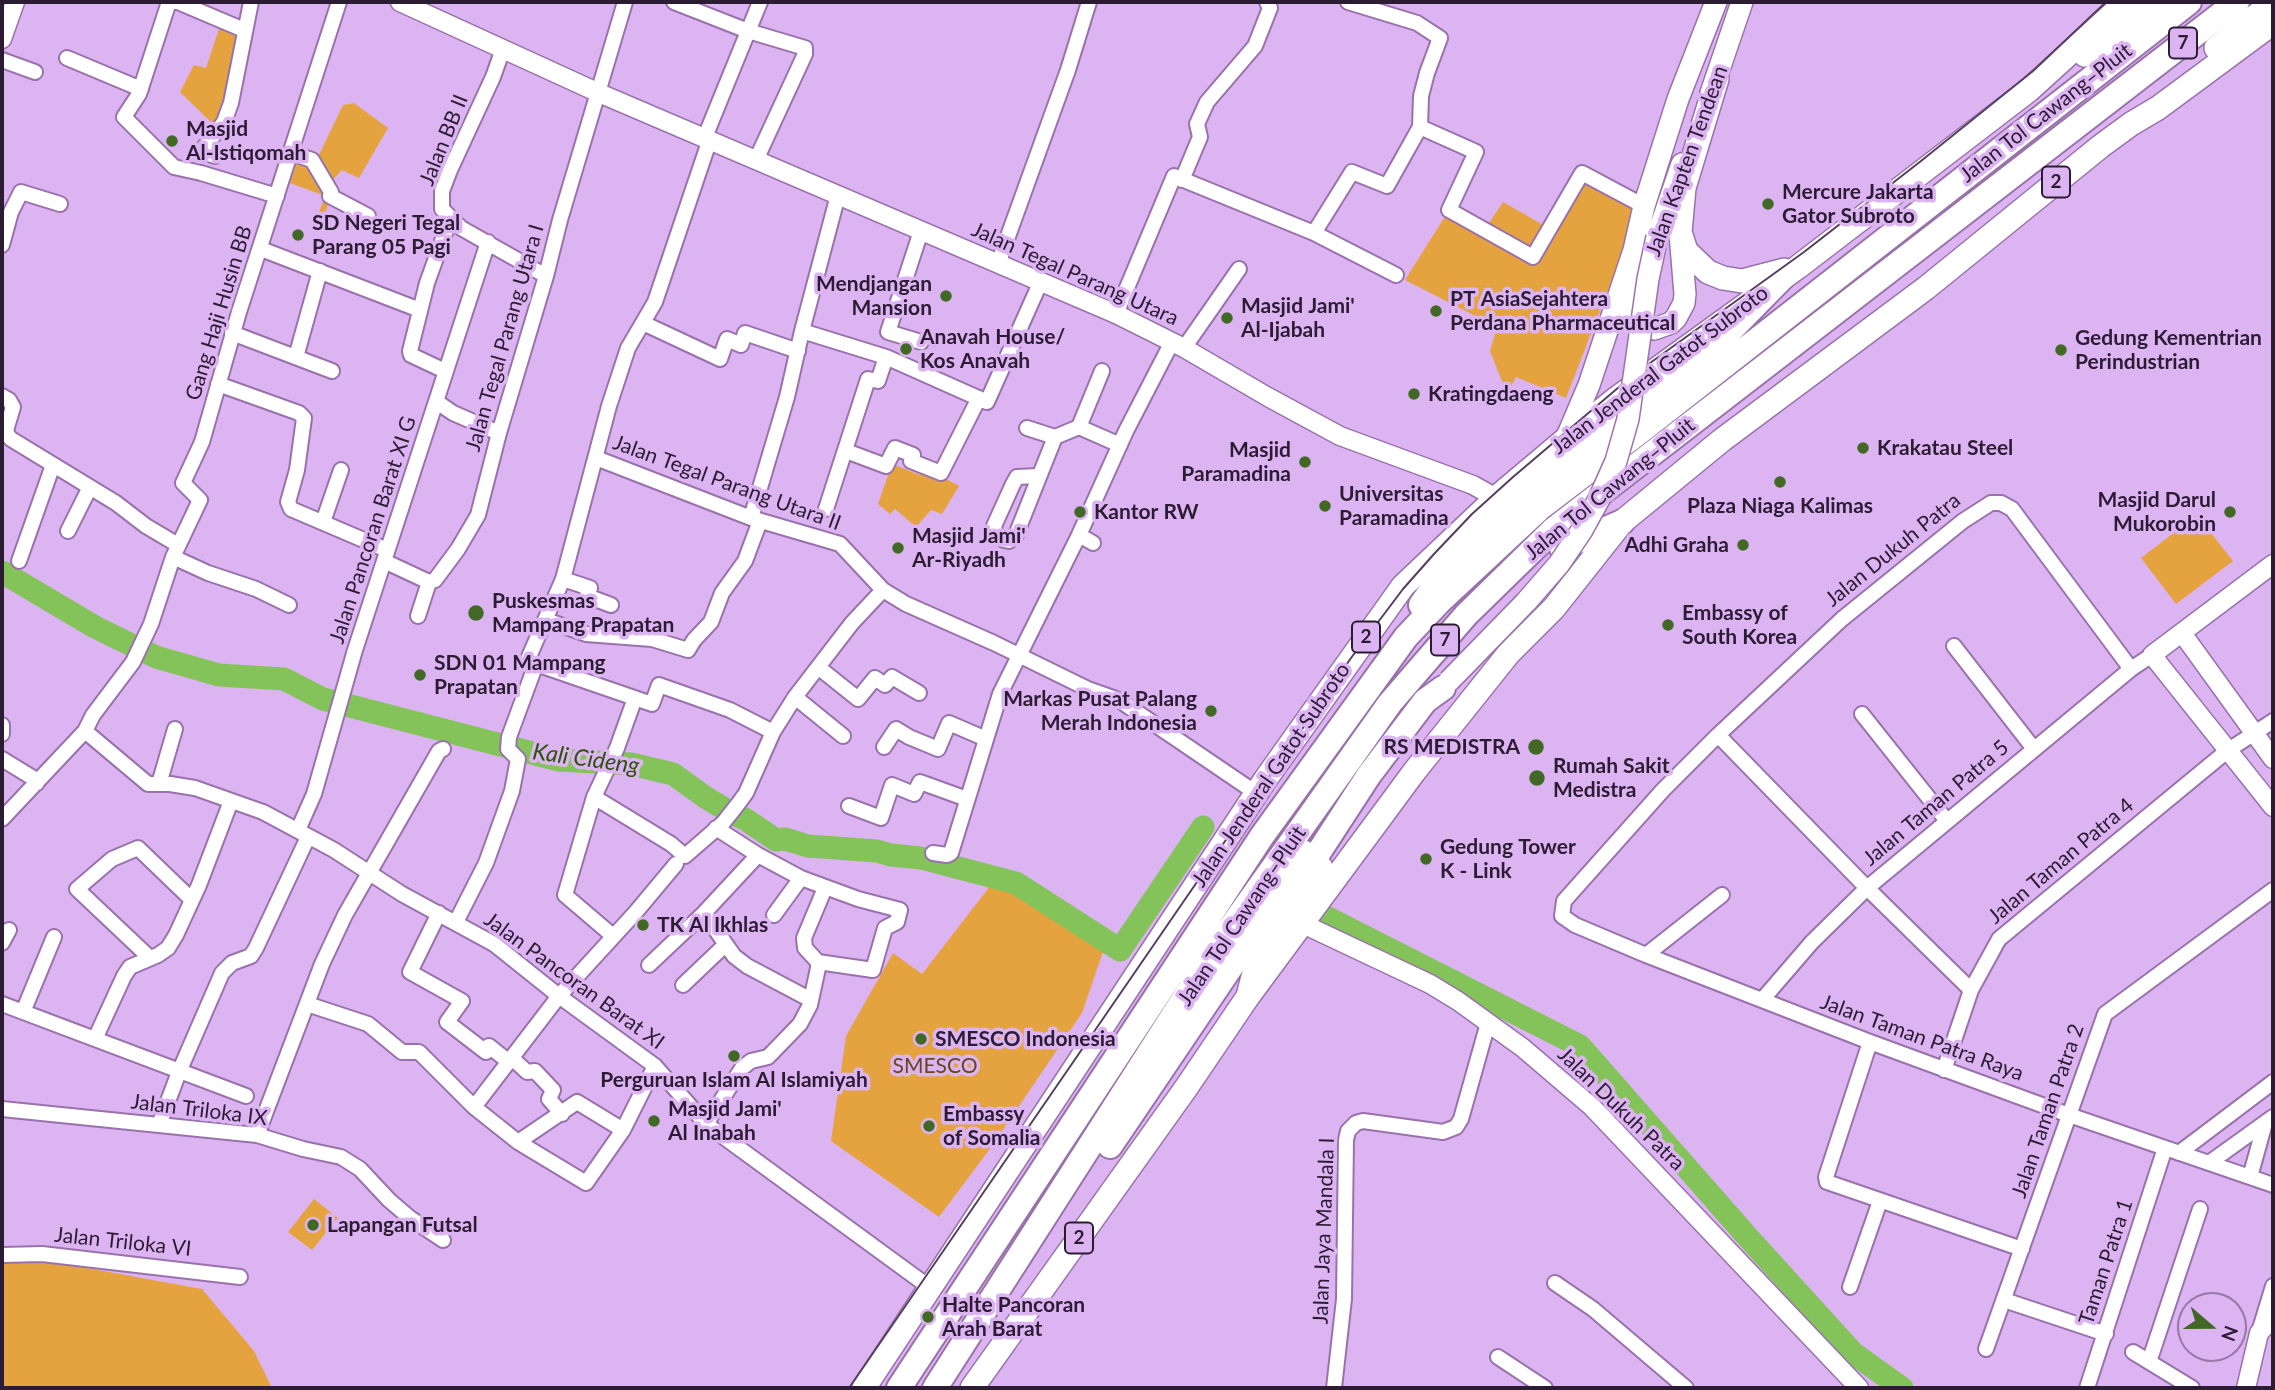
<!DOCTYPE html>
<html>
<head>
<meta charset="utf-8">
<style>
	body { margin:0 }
	#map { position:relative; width:2275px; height:1390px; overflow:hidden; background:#ddb4f2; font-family:Lato,sans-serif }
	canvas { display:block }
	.frame { position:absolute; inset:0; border:4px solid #2b1b33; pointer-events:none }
	.north { position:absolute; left:2177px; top:1292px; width:70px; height:70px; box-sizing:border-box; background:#ddb4f2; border:2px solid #9677a6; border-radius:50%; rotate:110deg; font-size:19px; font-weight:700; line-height:28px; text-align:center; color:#2b1b33 }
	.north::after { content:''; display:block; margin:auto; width:24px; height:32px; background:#416925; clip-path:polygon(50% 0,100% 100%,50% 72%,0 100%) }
</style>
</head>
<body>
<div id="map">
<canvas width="2275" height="1390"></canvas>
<div class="frame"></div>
<div class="north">N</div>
</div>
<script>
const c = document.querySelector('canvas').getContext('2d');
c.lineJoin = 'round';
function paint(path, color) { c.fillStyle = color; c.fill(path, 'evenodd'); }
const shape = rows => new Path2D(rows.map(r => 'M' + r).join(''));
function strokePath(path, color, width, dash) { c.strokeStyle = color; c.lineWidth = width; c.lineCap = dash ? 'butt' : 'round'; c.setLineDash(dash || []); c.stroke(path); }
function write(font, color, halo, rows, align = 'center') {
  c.font = font + ' Lato,sans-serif'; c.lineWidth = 7; c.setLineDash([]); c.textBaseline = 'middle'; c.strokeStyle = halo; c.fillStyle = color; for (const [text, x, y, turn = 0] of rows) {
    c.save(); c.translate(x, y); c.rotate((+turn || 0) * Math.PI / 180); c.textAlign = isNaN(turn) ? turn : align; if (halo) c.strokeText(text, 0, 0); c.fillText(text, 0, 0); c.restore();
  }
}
paint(shape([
	[219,29,239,37,233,74,216,127,180,92,194,65,206,68],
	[354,103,388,128,359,178,342,170,330,183,317,159,343,105],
	[298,158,312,162,330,198,324,217,318,215,325,196,290,183],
	[1583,172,1643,194,1641,205,1566,398,1516,377,1507,394,1490,351,1497,327,1405,280,1449,210,1487,226,1503,202,1547,227],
	[892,464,920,475,926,468,959,486,942,514,931,510,916,527,895,509,890,514,878,504],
	[2197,515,2233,561,2176,604,2141,558],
	[994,881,1054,914,1104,949,1082,1013,992,1146,939,1217,831,1141,846,1036,893,953,922,974],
	[314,1199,338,1218,312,1250,288,1232],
	[27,1257,202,1289,254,1351,272,1388,2,1388,2,1259]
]), '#e5a33f');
strokePath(shape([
	[2,572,95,627,156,657,219,675,284,679,323,699,559,760,631,764,673,774,705,797,733,814,745,819,776,840,785,839,808,846,877,851,891,855,921,858,1016,883,1120,950,1203,827],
	[1322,915,1580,1046,1745,1234,1853,1353,1902,1388]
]), '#84c359', 23);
const minor = shape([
	[674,2,748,31,805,48,805,54,756,160],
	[1348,2,1417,23,1440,38,1427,73,1421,96,1420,127,1476,152,1449,210,1533,257,1582,173,1644,206],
	[244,30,178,2,171,2,168,5,139,94,124,117,174,167,201,173,277,196],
	[503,49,493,77,450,170,442,191,442,209,461,228,546,276],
	[67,58,141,89],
	[2,60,35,72],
	[705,137,760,2],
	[291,153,312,160,331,192,330,196,368,216],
	[215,156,209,154,203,149,224,122,231,103,251,2],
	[1182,180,1200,137,1197,124,1207,102,1255,46,1270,8,1267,2],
	[1314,233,1352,172,1387,186,1420,127],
	[2,245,11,212,21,192,60,204],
	[261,249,420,310],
	[998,264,1068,70,1089,2],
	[1116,314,1174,176,1314,233,1396,275],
	[643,323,720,359,727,339,741,345,745,333,798,351],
	[802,331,886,357,987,402,1041,281],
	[232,333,332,371],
	[921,342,888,332,921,231],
	[1184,348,1239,269],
	[296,357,320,271],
	[445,371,411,355,410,351,427,283,450,219],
	[218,384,299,413,304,418,297,470,288,502,291,509,387,550],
	[2,396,9,400,13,407,7,427,6,433,11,439,116,503,146,526,178,545],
	[437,402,453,413,499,433],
	[1079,427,1102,371],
	[1027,428,1055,437,1079,427,1120,445],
	[846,451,886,466,895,448,913,455,911,461,941,473,979,398],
	[596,458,751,518,840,544,883,590,906,604,994,643,1088,689,1119,700,1256,793],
	[1038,476,1017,477,1013,484,994,526,996,535,1004,540,1009,541,1016,535,1055,437],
	[826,509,868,379,878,381,886,357],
	[751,518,787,397,802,331,838,195],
	[323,522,341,470],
	[68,531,90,487],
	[1079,535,1093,543],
	[173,557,208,573,256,589,289,605],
	[19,561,53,465],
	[384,561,429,582],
	[563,579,590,588,587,596,611,605],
	[429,582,435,580,458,549,478,515,499,433,546,276,560,220,625,2],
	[418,616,429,582],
	[546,620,586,634,652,639,688,650,694,640,711,622,722,593,745,561,760,521],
	[1954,646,2034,749],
	[536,664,652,704,659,685,730,710,773,732],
	[818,667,858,699,875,678,885,685,892,677,919,693],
	[2131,669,2012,509,2001,503,1991,503,1963,521,1842,619,1718,735,1663,790,1564,901,1562,916,1575,925,1646,955,1870,1042,2069,1115,2273,1185],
	[795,697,843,736],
	[1862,714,1947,821],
	[2,725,2,734],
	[85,731,148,784,170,784,195,788,263,812,334,850,402,894,494,944,559,996,655,1066,706,1124,929,1287],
	[1718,735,1867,888,1971,990],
	[884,747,896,729,909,737,938,749,949,723,986,739],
	[2,759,33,778,37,783],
	[159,784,175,729],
	[594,797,671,844,685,856,723,823,738,804,746,793,773,732,795,697,852,623,883,590],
	[849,806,881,818,892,785,914,794,920,782,967,799],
	[2,819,85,731,93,715,133,662,151,624,173,557,200,500,183,483,202,442,239,312,339,2],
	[716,828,758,855,801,878,858,899,900,910,897,922,885,928,873,970,818,962],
	[298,830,314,794,355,650,488,242],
	[933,853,947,855,951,853,1000,694,1079,535,1126,431,1172,342],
	[439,913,410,972,462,1001,447,1022,486,1052,489,1046,509,1062],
	[704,913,734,956,747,966,811,1000],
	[774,915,801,878],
	[456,922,486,863,512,791,518,759,508,749,509,737,536,664,528,659,563,579,609,406,628,348,655,302,710,139],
	[613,936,565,895,594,797,617,748,635,698],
	[2,943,9,930],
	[1646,955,1722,895],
	[150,958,77,889,112,859,138,848,192,900],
	[649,965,704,913,758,855],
	[683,985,725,945],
	[1762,1000,1812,942,1867,888,2131,669,2152,655],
	[2,1004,246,1096],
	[307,1004,368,1024,402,1052,419,1052,474,1107,518,1142,586,1183,623,1130,655,1066],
	[23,1012,54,937],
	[95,1039,124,976,130,967,158,955,168,948,176,935,199,885,231,801],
	[1870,1042,1826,1177,1827,1182,2022,1249],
	[512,1058,527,1072,535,1071,553,1090,549,1099,562,1114],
	[1944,1070,1971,990,1999,939,2227,751,2273,721],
	[474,1107,559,996,635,913,676,864],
	[2,1109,257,1135,303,1149,341,1157,360,1169,389,1200,410,1218,443,1240],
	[706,1124,742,1068,751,1061,768,1057,800,1024,810,1005,818,968,818,962,805,948,804,938,825,888],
	[159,1125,179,1072,222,973,232,963,251,956,256,948,308,837],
	[257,1135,322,964,345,915,439,751,443,749],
	[518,1142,577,1102,623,1130],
	[2179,1153,2273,1082],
	[2209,1163,2273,1117],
	[2250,1177,2265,1123],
	[2,1255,42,1254,240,1277],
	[1555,1283,1593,1309,1686,1388],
	[1850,1287,1880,1201],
	[2004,1300,2106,1334],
	[2259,1332,2273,1286],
	[1986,1349,2105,1014,2273,890],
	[2133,1352,2192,1388],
	[1498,1357,1545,1388],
	[2149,1362,2200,1209],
	[1334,1388,1344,1299,1346,1140,1348,1131,1356,1123,1363,1121,1443,1132,1456,1127,1461,1119,1488,1023],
	[2087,1388,2165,1148]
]);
const tertiary = shape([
	[400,2,599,93,1116,314,1184,348,1268,397,1340,436,1473,485,1496,498],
	[2,39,15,2],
	[2273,564,2152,655,2273,807],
	[2182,633,2273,759],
	[1303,924,1430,984,1458,1001,1523,1048,1592,1107,1859,1388],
	[2246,1388,2259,1333,2273,1318]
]);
const primary = shape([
	[1711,93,1742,2],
	[1657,237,1682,164],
	[1632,279,1629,312,1631,319,1637,324,1654,329,1671,323,1676,318,1684,303,1685,294,1680,234],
	[1566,439,1589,385,1634,250,1644,206,1678,99,1716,2],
	[1248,992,1253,973,1261,957,1322,867]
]);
const trunk = shape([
	[2216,48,2273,2],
	[2085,55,2155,2],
	[1717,79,1684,188,1680,232,1686,251,1708,272,1723,278,1742,281,1784,270],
	[864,1388,1265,780,1403,586,1496,498,1566,439,1617,398,1798,267,2029,90,2126,2],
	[972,1388,1186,1088,1247,998,1414,772,1509,653,1554,608,1622,522,1722,440,1926,288,2101,146,2131,124,2158,108,2273,23]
]);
const motorway = shape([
	[1562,548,1622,522],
	[1421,605,1445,571,1481,532,1527,490,1718,343,1782,278],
	[1302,878,1369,775,1425,701,1443,688],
	[1110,1146,1249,940,1305,853],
	[899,1388,1262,836,1406,637,1440,601,1540,508,1642,430,2189,2],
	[935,1388,1219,944,1390,703,1466,615,1553,530,2237,2]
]);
strokePath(minor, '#9972ac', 18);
strokePath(tertiary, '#9972ac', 21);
strokePath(primary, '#9972ac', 24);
strokePath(trunk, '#9972ac', 26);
strokePath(motorway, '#9972ac', 28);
strokePath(minor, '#fff', 14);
strokePath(tertiary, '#fff', 18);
strokePath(primary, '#fff', 21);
strokePath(trunk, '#fff', 23);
strokePath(motorway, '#fff', 24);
strokePath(shape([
	[849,1388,1351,658,1403,589,1434,554,1472,514,1513,477,1632,376,1804,252,1921,161,2033,71,2106,2]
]), '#553f61', 2);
const primaryBridge = shape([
	[1449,681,1526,602,1559,564,1582,530,1599,499,1616,461,1628,419,1648,279,1657,237]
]);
strokePath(primaryBridge, '#9972ac', 24, []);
strokePath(primaryBridge, '#fff', 21);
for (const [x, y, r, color] of [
	[172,141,7,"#416925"],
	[1768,204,7,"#416925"],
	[298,235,7,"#416925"],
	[946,296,7,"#416925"],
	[1436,311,7,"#416925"],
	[1227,318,7,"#416925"],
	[906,349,7,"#416925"],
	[2061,350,7,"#416925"],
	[1414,394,7,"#416925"],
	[1863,448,7,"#416925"],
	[1305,462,7,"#416925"],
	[1780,482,7,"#416925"],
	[1325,506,7,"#416925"],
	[1080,512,7,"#416925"],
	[2230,512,7,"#416925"],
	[1743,545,7,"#416925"],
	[898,548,7,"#416925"],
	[476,613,9,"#416925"],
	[1668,625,7,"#416925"],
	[420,675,7,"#416925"],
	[1211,711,7,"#416925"],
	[1536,747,9,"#416925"],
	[1537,778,9,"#416925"],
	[1426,859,7,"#416925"],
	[643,925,7,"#416925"],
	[921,1039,7,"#416925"],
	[734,1056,7,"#416925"],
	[654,1121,7,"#416925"],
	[929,1126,7,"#416925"],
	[313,1225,7,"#416925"],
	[928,1317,7,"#416925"]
]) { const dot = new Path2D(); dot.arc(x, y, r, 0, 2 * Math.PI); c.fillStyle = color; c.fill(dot); strokePath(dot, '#ddb4f2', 2.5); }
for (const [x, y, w] of [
	[2183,43,28],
	[2056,182,28],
	[1366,637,28],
	[1445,640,28],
	[1079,1238,28]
]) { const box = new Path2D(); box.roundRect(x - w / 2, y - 15.5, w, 31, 5); c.fillStyle = '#ddb4f2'; c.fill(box); strokePath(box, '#2b1b33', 2); }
write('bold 19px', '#2b1b33', null, [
	["7",2183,43],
	["2",2056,182],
	["2",1366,637],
	["7",1445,640],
	["2",1079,1238]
]);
write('21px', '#2b1b33', '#ddb4f2', [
	["Jalan Tol Cawang–Pluit",2046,113,-38],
	["Jalan BB II",444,140,-68],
	["Jalan Kapten Tendean",1687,161,-70],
	["Jalan Tegal Parang Utara",1075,274,24],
	["Gang Haji Husin BB",219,313,-73],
	["Jalan Tegal Parang Utara I",505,338,-74],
	["Jalan Jenderal Gatot Subroto",1660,370,-37],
	["Jalan Tegal Parang Utara II",727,483,20],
	["Jalan Tol Cawang–Pluit",1610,489,-39],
	["Jalan Pancoran Barat XI G",373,530,-72],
	["Jalan Dukuh Patra",1893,550,-39],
	["Jalan Jenderal Gatot Subroto",1271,775,-56],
	["Jalan Taman Patra 5",1936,803,-40],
	["Jalan Taman Patra 4",2061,861,-40],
	["Jalan Tol Cawang–Pluit",1242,916,-56],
	["Jalan Pancoran Barat XI",574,981,36],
	["Jalan Taman Patra Raya",1922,1038,20],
	["Jalan Dukuh Patra",1621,1109,44],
	["Jalan Triloka IX",199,1110,7],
	["Jalan Taman Patra 2",2048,1111,-71],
	["Jalan Jaya Mandala I",1324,1231,-88],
	["Jalan Triloka VI",123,1242,6],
	["Taman Patra 1",2106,1262,-72]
]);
write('bold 21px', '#2b1b33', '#ddb4f2', [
	["Masjid",186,129],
	["Al-Istiqomah",186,153],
	["Mercure Jakarta",1782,192],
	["Gator Subroto",1782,216],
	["SD Negeri Tegal",312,223],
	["Parang 05 Pagi",312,247],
	["Mendjangan",932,284,"right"],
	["Mansion",932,308,"right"],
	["PT AsiaSejahtera",1450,299],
	["Perdana Pharmaceutical",1450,323],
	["Masjid Jami'",1241,306],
	["Al-Ijabah",1241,330],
	["Anavah House/",920,337],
	["Kos Anavah",920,361],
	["Gedung Kementrian",2075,338],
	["Perindustrian",2075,362],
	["Kratingdaeng",1428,394],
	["Krakatau Steel",1877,448],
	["Masjid",1291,450,"right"],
	["Paramadina",1291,474,"right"],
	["Universitas",1339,494],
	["Paramadina",1339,518],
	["Masjid Darul",2216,500,"right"],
	["Mukorobin",2216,524,"right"],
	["Plaza Niaga Kalimas",1780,506,"center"],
	["Kantor RW",1094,512],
	["Masjid Jami'",912,536],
	["Ar-Riyadh",912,560],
	["Adhi Graha",1729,545,"right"],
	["Puskesmas",492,601],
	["Mampang Prapatan",492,625],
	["Embassy of",1682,613],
	["South Korea",1682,637],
	["SDN 01 Mampang",434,663],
	["Prapatan",434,687],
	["Markas Pusat Palang",1197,699,"right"],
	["Merah Indonesia",1197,723,"right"],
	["RS MEDISTRA",1520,747,"right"],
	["Rumah Sakit",1553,766],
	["Medistra",1553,790],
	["Gedung Tower",1440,847],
	["K - Link",1440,871],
	["TK Al Ikhlas",657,925],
	["SMESCO Indonesia",935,1039],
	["Perguruan Islam Al Islamiyah",734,1080,"center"],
	["Masjid Jami'",668,1109],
	["Al Inabah",668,1133],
	["Embassy",943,1114],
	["of Somalia",943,1138],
	["Lapangan Futsal",327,1225],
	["Halte Pancoran",942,1305],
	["Arah Barat",942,1329]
], 'left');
write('21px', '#66481b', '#ddb4f2', [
	["SMESCO",935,1066]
]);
write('italic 23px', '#2b5307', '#ddb4f2', [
	["Kali Cideng",586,759,8]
]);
</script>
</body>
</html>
